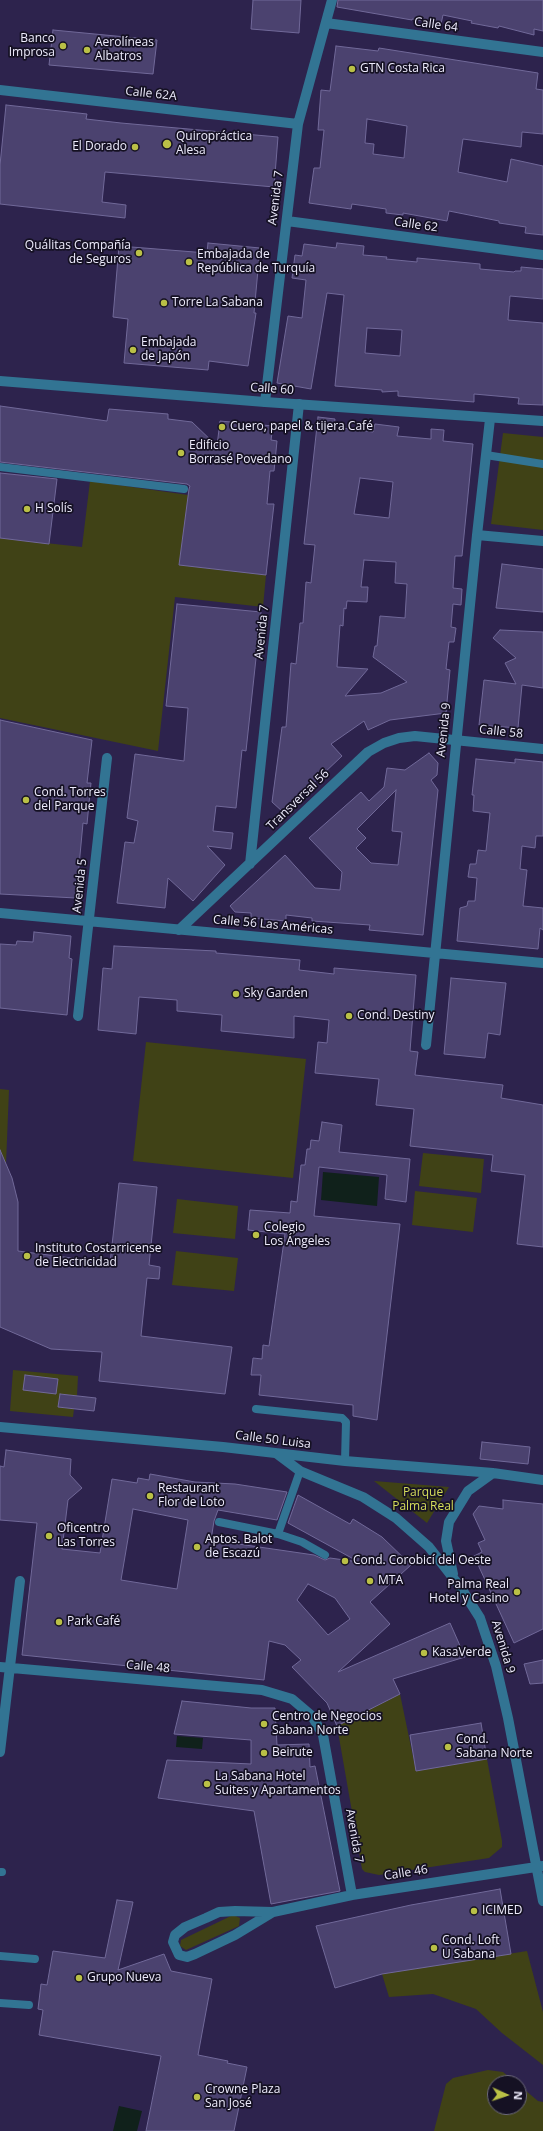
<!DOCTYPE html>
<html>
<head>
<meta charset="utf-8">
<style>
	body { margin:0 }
	#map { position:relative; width:543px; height:2131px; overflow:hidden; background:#2d234d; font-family:"Open Sans",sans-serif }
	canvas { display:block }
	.north { position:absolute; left:487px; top:2075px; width:40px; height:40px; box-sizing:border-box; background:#151123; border:1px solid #6c697a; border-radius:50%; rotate:93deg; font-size:11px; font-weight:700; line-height:16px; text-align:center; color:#eeecfd }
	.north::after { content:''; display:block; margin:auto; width:14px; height:18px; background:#bac046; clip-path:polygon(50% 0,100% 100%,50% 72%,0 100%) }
</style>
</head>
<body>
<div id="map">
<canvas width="543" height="2131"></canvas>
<div class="north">N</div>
</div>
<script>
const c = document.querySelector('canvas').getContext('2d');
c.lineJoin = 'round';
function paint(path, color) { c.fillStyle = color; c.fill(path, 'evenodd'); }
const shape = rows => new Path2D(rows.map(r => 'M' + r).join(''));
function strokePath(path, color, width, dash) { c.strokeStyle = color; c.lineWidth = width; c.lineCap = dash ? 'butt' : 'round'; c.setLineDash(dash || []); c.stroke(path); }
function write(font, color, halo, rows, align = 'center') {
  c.font = font + ' "Open Sans",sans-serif'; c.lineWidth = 3.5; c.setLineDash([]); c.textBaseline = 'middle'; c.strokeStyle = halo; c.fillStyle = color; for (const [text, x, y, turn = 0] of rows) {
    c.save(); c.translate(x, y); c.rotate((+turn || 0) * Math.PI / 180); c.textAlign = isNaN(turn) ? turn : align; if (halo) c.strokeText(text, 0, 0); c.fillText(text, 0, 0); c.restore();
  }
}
paint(shape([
	[503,433,543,437,543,530,491,524],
	[90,481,188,495,179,565,266,575,263,607,175,597,158,751,0,718,0,538,82,547],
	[146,1042,306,1059,293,1178,133,1161],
	[0,1089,9,1090,6,1164,0,1165],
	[423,1153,484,1159,481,1193,419,1186],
	[415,1191,477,1198,473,1232,412,1225],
	[177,1199,238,1206,235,1239,173,1233],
	[176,1251,238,1258,234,1291,172,1285],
	[13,1370,78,1376,77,1396,60,1394,58,1407,74,1409,73,1417,10,1411],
	[374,1481,449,1487,427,1523],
	[400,1694,416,1771,487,1759,502,1841,502,1847,489,1858,379,1875,365,1872,362,1869,337,1726],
	[233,1915,240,1918,239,1926,186,1950,180,1946,181,1940],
	[527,1951,543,2012,543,2065,502,2033,476,2009,433,1994,389,1997,382,1974],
	[488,2070,503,2072,516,2083,495,2083,495,2107,519,2107,519,2085,538,2101,543,2102,543,2131,434,2131,446,2084,453,2078]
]), '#404216');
paint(shape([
	[323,1172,379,1177,377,1206,321,1200],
	[177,1736,203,1738,202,1749,176,1747],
	[119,2106,142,2111,137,2131,113,2131]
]), '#10211b');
const building = shape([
	[253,0,301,0,299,33,251,29,253,0],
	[338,0,543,0,543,31,534,29,534,35,499,26,498,28,471,23,472,21,443,15,441,24,412,19,412,20,337,7,338,0],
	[53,30,157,40,153,74,49,65,53,30],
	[336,46,378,51,379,48,538,73,536,89,543,90,543,134,522,132,521,147,463,139,458,172,507,182,511,159,543,166,543,235,525,233,526,227,499,223,499,221,449,211,447,221,403,213,403,215,386,213,386,209,352,204,351,209,309,203,314,168,320,168,324,130,318,130,321,90,330,91,336,46],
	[367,119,407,126,404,158,373,154,374,144,365,143,367,119],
	[6,105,87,114,86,119,121,123,278,137,274,187,105,172,102,202,126,205,125,218,0,204,0,165,6,105],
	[208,243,260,248,254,313,256,313,248,366,209,361,208,370,124,363,128,319,113,317,119,246,207,253,208,243],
	[337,243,364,246,363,255,387,257,386,259,417,262,417,258,480,264,480,269,514,272,515,271,521,271,521,267,543,269,543,299,510,296,508,320,543,323,543,405,518,404,519,398,474,394,474,402,398,396,398,391,382,392,382,390,335,386,344,295,327,293,311,389,277,383,288,316,302,318,306,280,292,278,295,255,302,256,304,244,336,248,337,243],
	[367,328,402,330,400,356,365,353,367,328],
	[0,406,107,421,109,409,168,414,168,419,192,422,217,446,220,421,273,426,271,440,277,441,274,471,270,471,267,504,274,504,266,575,179,565,189,489,190,486,187,484,0,462,0,406],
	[318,417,335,419,334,427,373,432,375,424,399,427,397,436,431,439,431,429,444,430,443,441,473,444,462,556,455,556,453,588,462,589,461,605,453,604,451,627,456,628,454,642,449,642,446,669,450,670,446,713,390,720,368,730,364,721,331,744,342,756,283,812,272,802,282,727,286,727,291,663,296,664,300,623,303,623,306,582,311,583,315,545,304,544,318,417],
	[360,478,393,482,389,518,354,514,360,478],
	[364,560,396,562,395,583,407,584,405,618,380,616,377,646,375,646,373,657,407,682,381,693,345,696,368,669,337,667,340,625,343,626,344,608,346,609,347,601,367,602,368,587,361,587,364,560],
	[0,473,57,479,49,544,0,538,0,473],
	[502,564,543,569,543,612,496,608,502,564],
	[177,604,261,612,246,751,242,750,236,808,216,806,213,831,233,833,231,849,207,846,225,865,193,901,168,878,165,908,117,903,125,842,134,843,138,821,127,818,135,754,184,761,188,708,166,706,177,604],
	[500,630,543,632,543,688,522,685,518,728,479,725,484,680,516,684,505,663,516,658,493,638,500,630],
	[0,720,92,740,87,783,91,783,87,824,83,823,76,898,0,894,0,720],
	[429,753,438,763,437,775,431,780,438,790,423,935,369,930,370,925,312,921,312,918,286,915,286,921,251,918,251,913,235,912,230,906,285,855,315,888,340,890,342,872,309,838,361,792,369,801,384,787,387,768,405,770,429,753],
	[396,790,392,831,402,832,398,865,371,863,356,848,366,838,357,829,396,790],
	[476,759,515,763,515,759,543,762,543,836,536,836,535,848,522,846,520,869,527,870,523,906,543,908,543,930,540,928,538,949,457,941,460,908,467,906,468,901,475,901,477,878,468,877,470,864,476,864,478,850,486,851,490,813,473,811,474,795,472,795,476,759],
	[34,932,71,936,69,958,72,959,67,1015,0,1008,0,944,16,945,17,941,33,942,34,932],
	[114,946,216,951,216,953,300,960,299,970,334,974,334,968,416,975,410,1051,418,1052,415,1075,503,1085,501,1098,543,1105,543,1247,517,1244,525,1175,491,1171,493,1155,410,1146,414,1109,376,1105,379,1079,315,1073,318,1042,327,1043,329,1020,294,1016,294,1038,221,1031,222,1015,177,1011,177,1000,139,997,136,1034,98,1030,103,968,112,969,114,946],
	[451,978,506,983,500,1035,488,1033,485,1058,444,1054,451,978],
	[322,1122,342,1125,339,1152,410,1159,406,1202,385,1199,387,1175,319,1167,314,1216,400,1224,377,1420,353,1416,353,1405,259,1395,261,1375,251,1375,253,1358,262,1359,263,1345,269,1346,285,1234,248,1230,250,1210,290,1213,291,1201,297,1202,301,1165,305,1165,307,1149,310,1149,311,1140,319,1141,322,1122],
	[0,1150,12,1178,18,1202,18,1251,110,1263,119,1183,157,1187,149,1265,160,1267,159,1279,147,1278,141,1336,232,1347,225,1394,99,1381,102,1352,51,1349,0,1327,0,1150],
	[25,1375,58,1379,56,1394,23,1390,25,1375],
	[60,1394,96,1398,94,1411,58,1407,60,1394],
	[482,1442,530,1447,528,1464,480,1459,482,1442],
	[6,1450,71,1459,70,1475,82,1488,68,1500,62,1549,100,1553,112,1479,137,1483,138,1478,149,1480,150,1474,195,1482,235,1484,287,1492,277,1520,218,1510,214,1521,211,1540,314,1555,325,1560,330,1558,359,1562,288,1523,298,1495,350,1524,353,1519,382,1537,411,1565,370,1602,390,1624,338,1672,450,1623,465,1657,393,1679,400,1694,337,1726,327,1703,292,1667,301,1660,285,1645,269,1641,264,1680,22,1655,37,1523,0,1520,0,1466,4,1467,6,1450],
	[133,1509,188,1520,177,1589,121,1580,133,1509],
	[308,1584,335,1598,350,1619,328,1635,297,1600,308,1584],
	[503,1500,543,1504,543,1629,514,1643,474,1556,482,1552,478,1543,485,1540,473,1514,479,1506,503,1509,503,1500],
	[543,1660,543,1683,530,1684,524,1664,543,1660],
	[182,1701,251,1708,275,1708,277,1745,309,1744,310,1767,315,1766,340,1891,271,1904,254,1811,158,1798,167,1760,251,1764,251,1740,174,1734,182,1701],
	[481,1723,487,1759,416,1771,410,1735,481,1723],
	[500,1889,511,1954,382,1974,335,1988,316,1926,411,1905,500,1889],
	[117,1900,133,1902,118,1970,164,1954,171,1971,212,1979,198,2055,228,2061,227,2063,247,2067,234,2131,146,2131,161,2056,39,2035,43,2010,38,2009,41,1984,47,1985,53,1951,105,1958,117,1900]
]);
paint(building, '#4b426f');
strokePath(building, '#716999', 1);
strokePath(shape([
	[486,455,543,464],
	[0,467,184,489],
	[256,1409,342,1418,346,1422,345,1461],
	[219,1522,278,1534,302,1542,325,1555],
	[278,1534,300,1471],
	[0,1872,2,1872],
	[0,1956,35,1959],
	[0,2003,29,2005]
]), '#327493', 8);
strokePath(shape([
	[326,23,543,52],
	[0,90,298,124],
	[287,221,543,255],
	[265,402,298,124,332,0],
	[477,535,543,541],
	[250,864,299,404],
	[0,913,543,963],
	[179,930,368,752,384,743,399,738,415,736,543,749],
	[78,1016,107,758],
	[426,1045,477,535,490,419],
	[0,1427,223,1447,345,1461,493,1473,543,1480],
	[276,1453,300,1471,363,1497,396,1518,429,1547,461,1588,480,1618,496,1666,508,1718,543,1901],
	[453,1574,446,1541,449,1522,468,1491,493,1473],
	[0,1667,262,1690,292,1699,312,1716,323,1735,352,1895],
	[0,1752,20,1581],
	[235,1911,273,1912,235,1935,195,1954,187,1957,179,1955,173,1942,175,1935,185,1927,206,1918,219,1912,235,1911],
	[273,1912,352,1895,543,1866]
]), '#327493', 10);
strokePath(shape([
	[0,381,265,402,543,421]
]), '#327493', 10);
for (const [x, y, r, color] of [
	[63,46,4,"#bac046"],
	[87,50,4,"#bac046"],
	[352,69,4,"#bac046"],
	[167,144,5,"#bac046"],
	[135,147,4,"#bac046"],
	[139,253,4,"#bac046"],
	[189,262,4,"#bac046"],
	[164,303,4,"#bac046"],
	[133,350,4,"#bac046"],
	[222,427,4,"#bac046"],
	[181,453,4,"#bac046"],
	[27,509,4,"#bac046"],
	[26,800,4,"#bac046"],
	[236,994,4,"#bac046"],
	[349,1016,4,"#bac046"],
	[256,1235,4,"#bac046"],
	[27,1256,4,"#bac046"],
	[150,1496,4,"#bac046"],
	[49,1536,4,"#bac046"],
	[197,1547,4,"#bac046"],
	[345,1561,4,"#bac046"],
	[370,1581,4,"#bac046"],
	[517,1592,4,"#bac046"],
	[59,1622,4,"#bac046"],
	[424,1653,4,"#bac046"],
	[264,1724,4,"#bac046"],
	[448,1747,4,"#bac046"],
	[264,1753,4,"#bac046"],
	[207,1784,4,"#bac046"],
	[474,1911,4,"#bac046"],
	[434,1948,4,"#bac046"],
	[79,1978,4,"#bac046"],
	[197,2097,4,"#bac046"]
]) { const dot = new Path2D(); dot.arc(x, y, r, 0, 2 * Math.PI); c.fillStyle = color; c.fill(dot); strokePath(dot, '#151123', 1.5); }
write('12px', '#eeecfd', '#151123', [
	["Calle 64",436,25,8],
	["Calle 62A",151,94,6],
	["Avenida 7",276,198,-83],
	["Calle 62",416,225,8],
	["Calle 60",272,389,4],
	["Avenida 7",262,632,-84],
	["Avenida 9",444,730,-84],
	["Calle 58",501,732,6],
	["Transversal 56",298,800,-44],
	["Avenida 5",80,886,-84],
	["Calle 56 Las Américas",273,925,5],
	["Calle 50 Luisa",273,1440,7],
	["Avenida 9",503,1647,73],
	["Calle 48",148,1667,5],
	["Avenida 7",354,1836,80],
	["Calle 46",406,1873,-9]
]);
write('12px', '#eeecfd', '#151123', [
	["Banco",55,39,"right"],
	["Improsa",55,53,"right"],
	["Aerolíneas",95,43],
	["Albatros",95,57],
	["GTN Costa Rica",360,69],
	["Quiropráctica",176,137],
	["Alesa",176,151],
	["El Dorado",127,147,"right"],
	["Quálitas Compañía",131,246,"right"],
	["de Seguros",131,260,"right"],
	["Embajada de",197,255],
	["República de Turquía",197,269],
	["Torre La Sabana",172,303],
	["Embajada",141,343],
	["de Japón",141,357],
	["Cuero, papel & tijera Café",230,427],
	["Edificio",189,446],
	["Borrasé Povedano",189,460],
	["H Solís",35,509],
	["Cond. Torres",34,793],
	["del Parque",34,807],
	["Sky Garden",244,994],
	["Cond. Destiny",357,1016],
	["Colegio",264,1228],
	["Los Ángeles",264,1242],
	["Instituto Costarricense",35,1249],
	["de Electricidad",35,1263],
	["Restaurant",158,1489],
	["Flor de Loto",158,1503],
	["Oficentro",57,1529],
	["Las Torres",57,1543],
	["Aptos. Balot",205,1540],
	["de Escazú",205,1554],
	["Cond. Corobicí del Oeste",353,1561],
	["MTA",378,1581],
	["Palma Real",509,1585,"right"],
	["Hotel y Casino",509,1599,"right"],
	["Park Café",67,1622],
	["KasaVerde",432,1653],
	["Centro de Negocios",272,1717],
	["Sabana Norte",272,1731],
	["Cond.",456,1740],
	["Sabana Norte",456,1754],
	["Beirute",272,1753],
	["La Sabana Hotel",215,1777],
	["Suites y Apartamentos",215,1791],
	["ICIMED",482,1911],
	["Cond. Loft",442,1941],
	["U Sabana",442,1955],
	["Grupo Nueva",87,1978],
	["Crowne Plaza",205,2090],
	["San José",205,2104]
], 'left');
write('12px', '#d6de5b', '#151123', [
	["Parque",423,1493],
	["Palma Real",423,1507]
]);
</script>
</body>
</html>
